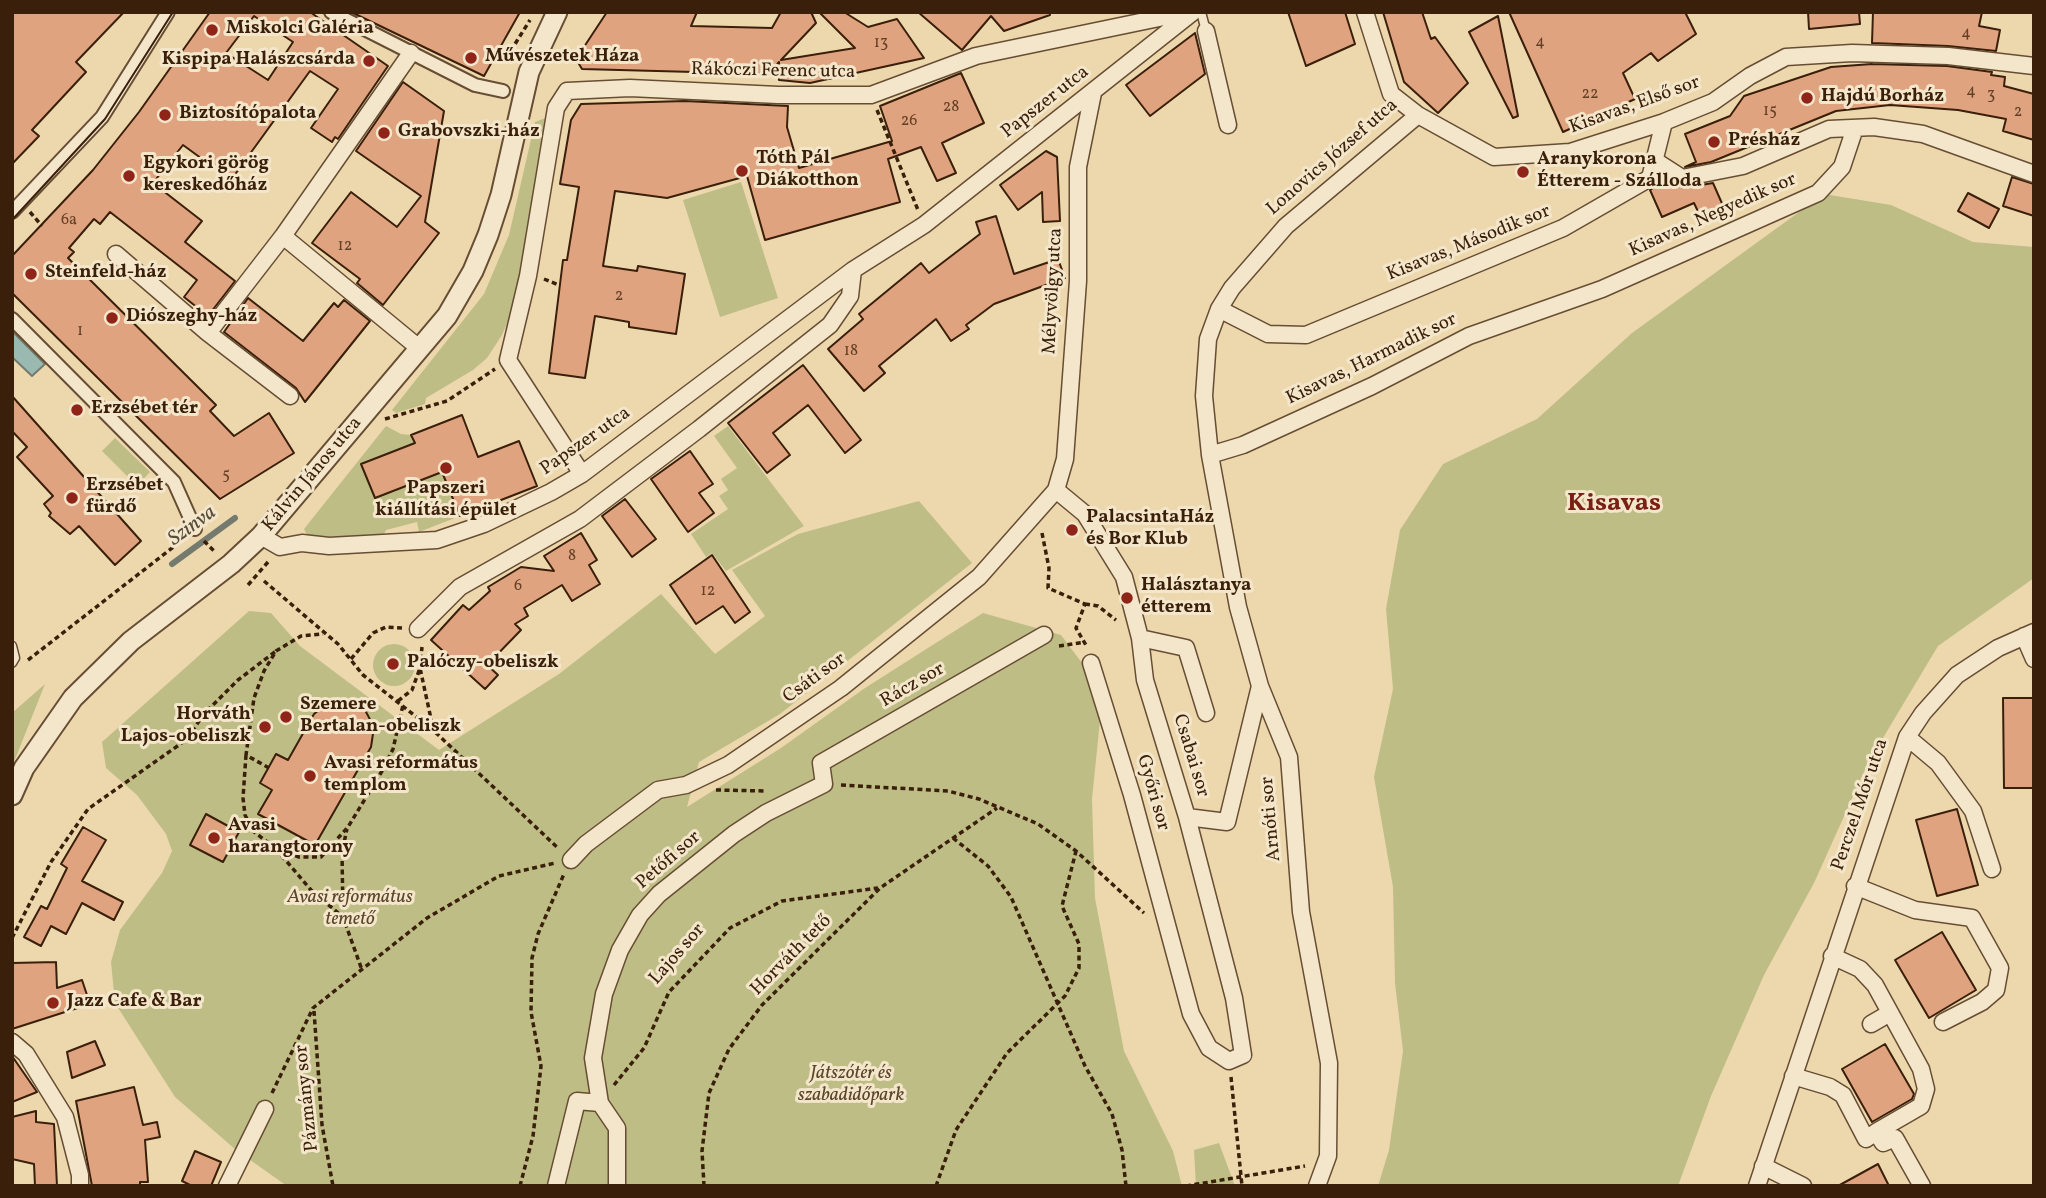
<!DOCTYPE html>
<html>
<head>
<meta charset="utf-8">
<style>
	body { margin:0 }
	#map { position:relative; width:2046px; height:1198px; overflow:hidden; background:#edd8ae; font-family:Vollkorn,serif }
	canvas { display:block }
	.frame { position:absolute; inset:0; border:14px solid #3a1f0a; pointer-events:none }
</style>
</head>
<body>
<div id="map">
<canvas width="2046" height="1198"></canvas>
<div class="frame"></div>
</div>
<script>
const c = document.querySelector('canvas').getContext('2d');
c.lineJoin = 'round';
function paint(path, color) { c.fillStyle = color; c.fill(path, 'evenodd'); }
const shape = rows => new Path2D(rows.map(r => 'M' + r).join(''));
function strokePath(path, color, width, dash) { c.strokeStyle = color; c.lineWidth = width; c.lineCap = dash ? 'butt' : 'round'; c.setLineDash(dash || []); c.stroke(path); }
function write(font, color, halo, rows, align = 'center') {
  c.font = font + ' Vollkorn,serif'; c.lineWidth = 6; c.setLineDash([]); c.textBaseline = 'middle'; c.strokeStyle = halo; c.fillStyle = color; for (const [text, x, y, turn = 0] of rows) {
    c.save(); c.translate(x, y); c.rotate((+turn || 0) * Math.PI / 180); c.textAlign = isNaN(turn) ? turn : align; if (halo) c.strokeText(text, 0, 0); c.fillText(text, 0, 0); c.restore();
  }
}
paint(shape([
	[548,117,517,300,502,335,487,358,473,370,426,398,425,404,396,413,392,410,484,294,509,235,535,122],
	[741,182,778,298,720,317,683,200],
	[1824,194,1891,205,1973,242,2034,247,2034,578,1938,646,1868,763,1814,883,1764,975,1711,1096,1678,1186,1378,1186,1389,1150,1403,1051,1395,983,1393,887,1374,777,1393,689,1386,609,1400,530,1443,464,1537,419,1632,333],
	[386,426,401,434,411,435,415,443,362,464,375,498,442,472,460,516,419,532,417,522,386,530,383,536,308,537,304,529],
	[728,426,804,526,726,571,712,553,706,557,691,534,728,509,719,496,728,490,721,479,737,468,714,436],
	[115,438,150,472,137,486,102,451],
	[919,501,972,563,780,714,699,762,687,807,781,748,865,688,983,613,1061,635,1103,691,1092,799,1095,898,1124,1051,1173,1151,1182,1186,287,1186,236,1150,175,1097,115,1003,111,962,120,930,162,873,172,851,166,834,137,795,106,768,102,742,249,611,271,613,300,646,439,750,559,674,661,594,715,654,765,616,732,570,798,534],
	'373 665a21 21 0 1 1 42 0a21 21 0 1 1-42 0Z',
	[45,684,12,767,12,713],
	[1219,1143,1235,1186,1196,1186,1194,1150]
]), '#bebd86');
const water = shape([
	[12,331,45,364,32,376,12,357,12,331]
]);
paint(water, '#9ab9b0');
strokePath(water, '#747b6e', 2);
strokePath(shape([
	[172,564,235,518]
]), '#747b6e', 6);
const building = shape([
	[12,12,124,12,76,62,86,72,32,130,39,136,12,164,12,12],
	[210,12,310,12,388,66,338,139,335,137,332,142,311,128,338,89,310,71,231,180,183,145,153,183,202,221,185,242,235,281,208,316,184,297,197,280,110,212,100,224,94,219,69,248,74,252,68,258,216,405,210,411,234,436,269,413,294,453,220,499,12,293,12,256,93,170,139,112,210,12],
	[254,16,293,42,268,80,226,53,254,16],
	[351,12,520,12,484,76,351,12],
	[607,12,697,12,691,26,772,28,781,12,811,12,816,23,781,60,855,48,819,12,844,12,868,27,897,19,924,58,810,83,779,80,779,62,769,74,582,69,576,59,607,12],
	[918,12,1049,12,1050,15,1004,31,991,16,962,50,918,12],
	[1288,12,1345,12,1355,44,1306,66,1288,12],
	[1383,12,1422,12,1431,39,1435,37,1468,83,1438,113,1404,82,1383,12],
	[1509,12,1685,12,1696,34,1658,61,1651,53,1623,73,1635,99,1563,132,1509,12],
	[1808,12,1859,12,1860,24,1809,29,1808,12],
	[1873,12,1982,12,1979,26,2000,30,1996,51,1948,46,1872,43,1873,12],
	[1498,16,1518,116,1513,118,1469,32,1498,16],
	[1195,33,1205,74,1150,116,1126,85,1195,33],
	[1872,64,1947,66,1992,72,1991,75,2005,77,2004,86,2034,94,2034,140,2003,131,2006,119,1958,110,1890,105,1836,111,1711,162,1685,167,1696,162,1685,134,1730,116,1744,96,1831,67,1872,64],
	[961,73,984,123,942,143,956,173,937,181,921,147,888,159,900,202,765,240,747,176,667,198,615,191,603,266,637,271,638,266,685,274,676,334,629,327,629,322,595,316,585,378,549,373,563,260,567,260,579,187,560,184,571,120,581,104,685,101,788,106,787,127,799,168,892,141,880,106,961,73],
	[403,82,444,111,425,222,439,233,383,305,357,283,360,279,312,243,351,192,397,227,421,196,356,151,403,82],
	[1046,151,1057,157,1060,221,1043,222,1042,192,1018,210,1000,185,1046,151],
	[1661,177,1683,188,1713,183,1724,208,1701,218,1694,203,1662,217,1650,190,1658,185,1661,177],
	[2012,177,2034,184,2034,216,2003,206,2012,177],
	[1968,193,1999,209,1989,228,1958,211,1968,193],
	[996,216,1014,274,1058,259,1065,278,994,304,966,325,969,329,951,341,936,319,879,366,885,373,864,391,828,349,863,319,859,314,921,263,929,273,980,234,976,222,996,216],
	[248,298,303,341,334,303,338,307,344,300,370,321,305,402,296,388,224,332,248,298],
	[803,365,861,440,845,453,808,405,773,433,790,455,767,473,728,423,803,365],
	[12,396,141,541,115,565,79,526,70,534,49,516,51,513,44,504,53,496,17,457,27,447,12,431,12,396],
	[462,415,478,457,519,441,537,486,460,516,442,472,375,498,361,464,415,443,411,435,462,415],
	[690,451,713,484,699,493,714,513,688,532,651,479,690,451],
	[625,499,656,539,632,557,602,516,625,499],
	[581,533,597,560,589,565,600,584,572,601,562,585,524,608,528,616,515,624,521,630,487,665,498,675,485,689,431,640,463,605,469,610,490,591,488,587,521,567,554,571,544,556,581,533],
	[712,555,750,612,735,623,723,606,696,624,670,585,712,555],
	[2003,698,2034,698,2034,788,2004,788,2003,698],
	[348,700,365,710,374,727,371,747,315,845,258,814,272,790,260,783,276,754,288,760,314,714,329,702,348,700],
	[1957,809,1978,885,1937,896,1916,820,1957,809],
	[206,814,239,832,223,862,190,845,206,814],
	[83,827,106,840,82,881,123,902,114,920,82,903,66,934,51,926,41,946,24,937,41,906,47,909,67,868,61,864,83,827],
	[1942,932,1976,990,1929,1018,1895,960,1942,932],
	[56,962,57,988,82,980,90,1004,12,1029,12,963,56,962],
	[95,1041,105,1065,72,1078,67,1052,95,1041],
	[1885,1044,1914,1094,1912,1099,1872,1122,1842,1069,1885,1044],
	[12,1056,37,1092,12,1102,12,1056],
	[134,1087,143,1125,157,1122,160,1137,145,1140,148,1182,140,1182,140,1186,92,1186,76,1101,134,1087],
	[36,1111,36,1122,54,1124,57,1186,35,1186,34,1164,12,1159,12,1117,36,1111],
	[195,1151,221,1162,211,1186,192,1186,182,1181,195,1151],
	[1878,1164,1889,1186,1838,1186,1878,1164]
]);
paint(building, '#e0a37f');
strokePath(building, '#3a1f0a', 2);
const service = shape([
	[1201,12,1206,31],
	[12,646,15,658,12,663]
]);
const pedestrian = shape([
	[331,12,475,85,503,91],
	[12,212,102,117,168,12],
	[12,319,174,482,195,529]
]);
const minor = shape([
	[1206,31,1228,125],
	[1418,115,1494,157,1570,152,1664,122,1713,102,1750,76,1786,57,1852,53,1948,56,2034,66],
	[1654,160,1682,178,1743,166,1829,129,1874,127,1923,134,2034,174],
	[283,236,411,53],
	[116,254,208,333],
	[1219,309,1268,334,1306,335,1563,228,1650,178,1664,122],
	[290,396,208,333,283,236,419,348],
	[1210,455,1243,445,1372,386,1469,336,1602,289,1818,193,1842,167,1855,128],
	[582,474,508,360,528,276,556,108,567,91,630,88,778,95,871,95,976,56,1188,12],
	[1056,490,1085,514,1124,577,1140,638,1145,680,1187,817,1234,998,1243,1055,1229,1061,1209,1048,1191,1014,1132,795,1091,663],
	[261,536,280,547,302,543,329,546,437,540,484,524,551,492,582,474,853,270,924,225,1193,12],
	[418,629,460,587,580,519,699,429,830,325,850,296,853,270],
	[2024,636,2034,659],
	[1140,638,1186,648,1206,713],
	[1907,737,1938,763,1973,811,1992,869],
	[1187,817,1227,822,1260,686],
	[571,860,586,844,658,790,686,785,728,765,841,688,979,577,1056,490,1065,459,1078,281,1078,167,1093,93],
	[1855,886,1915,910,1972,918,2000,968,1996,990,1982,1002,1943,1022],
	[1832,956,1860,969,1875,985,1921,1069,1926,1089,1921,1106,1876,1132],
	[1871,1024,1890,1013],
	[12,1042,26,1054,65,1117,80,1175,80,1186],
	[1793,1076,1830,1087,1843,1095,1866,1139,1876,1132,1883,1143,1895,1138,1922,1186],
	[1763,1166,1803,1186],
	[227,1186,265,1109],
	[556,1186,577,1101,600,1103],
	[617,1186,617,1128,600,1103,593,1058,604,994,620,950,640,915,659,894,734,834,766,813,824,784,821,763,1044,635],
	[1317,1186,1328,1156,1329,1063,1301,912,1289,757,1260,686,1238,607,1210,455,1204,396,1208,339,1219,309,1232,288,1286,226,1418,115,1391,94,1365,12],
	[1757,1186,1907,737,1923,713,1957,675,1998,648,2034,632]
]);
const tertiary = shape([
	[12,795,24,768,73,698,131,641,231,564,261,536,447,316,473,271,488,235,501,195,529,72,557,12]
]);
strokePath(service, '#674d33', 11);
strokePath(pedestrian, '#674d33', 16);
strokePath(minor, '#674d33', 19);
strokePath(tertiary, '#674d33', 23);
strokePath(shape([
	[512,59,510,52,530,20],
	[877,110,918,210],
	[30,212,42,226],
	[544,279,559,285],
	[385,419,447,401,495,369],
	[1042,533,1049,568,1048,588,1085,604,1076,628,1087,647],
	[204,541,215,552],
	[264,581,338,644,363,675,433,730,559,849],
	[248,585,268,562],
	[1085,604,1098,606,1116,620],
	[1059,646,1085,642],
	[351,659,373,633,386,627,402,628],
	[28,660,185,538],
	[420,668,422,647],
	[398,701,412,690,420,668,433,728],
	[246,755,243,798,245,815,253,831,275,848,299,857,321,857,348,827,382,771,393,749,403,705],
	[269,768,246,755,254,698,264,671,276,651,301,636,323,634],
	[841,785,948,791,979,799,1038,824,1076,851,1144,913],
	[716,790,767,791],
	[953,838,988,866,1011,897,1085,1066,1112,1114,1122,1150,1126,1186],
	[276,849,311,890,343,917,362,970],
	[343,917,342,852,347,829],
	[12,938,51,862,88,809,186,740,204,714,238,680,276,651],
	[314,1011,322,1125,333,1186],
	[1231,1077,1242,1186],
	[614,1085,644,1048,669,992,730,928,782,901,878,888],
	[272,1093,313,1008,427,918,499,876,555,863],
	[520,1186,533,1136,541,1066,531,1012,532,958,538,934,564,874],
	[704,1186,702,1151,709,1093,729,1049,762,1005,880,888,997,808],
	[936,1186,956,1130,1007,1053,1065,996,1079,968,1079,944,1062,906,1076,851],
	[1186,1186,1305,1166]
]), '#3a1f0a', 3.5, [5, 3.5]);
strokePath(service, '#f3e6ca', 8);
strokePath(pedestrian, '#f3e6ca', 12);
strokePath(minor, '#f3e6ca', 16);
strokePath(tertiary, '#f3e6ca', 19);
strokePath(shape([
	[12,220,105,119,173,12]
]), '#3a1f0a', 2);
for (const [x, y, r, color] of [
	[212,30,7,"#8f2418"],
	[471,58,7,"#8f2418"],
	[369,61,7,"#8f2418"],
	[1807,98,7,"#8f2418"],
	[165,115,7,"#8f2418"],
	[384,133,7,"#8f2418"],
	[1714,142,7,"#8f2418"],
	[742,171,7,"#8f2418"],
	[1523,172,7,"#8f2418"],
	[129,176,7,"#8f2418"],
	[31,274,7,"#8f2418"],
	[112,318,7,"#8f2418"],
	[77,410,7,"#8f2418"],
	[446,468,7,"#8f2418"],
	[72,498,7,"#8f2418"],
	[1072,530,7,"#8f2418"],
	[1127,598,7,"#8f2418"],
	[393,664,7,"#8f2418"],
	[286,717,7,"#8f2418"],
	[265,727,7,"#8f2418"],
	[310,776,7,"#8f2418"],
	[214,838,7,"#8f2418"],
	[53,1003,7,"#8f2418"]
]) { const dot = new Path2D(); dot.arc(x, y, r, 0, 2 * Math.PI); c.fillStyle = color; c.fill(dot); strokePath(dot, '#f3e6ca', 2.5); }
write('16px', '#644027', null, [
	["4",1966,34],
	["4",1540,43],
	["13",881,44],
	["4",1971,92],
	["22",1590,95],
	["3",1991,96],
	["28",951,108],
	["15",1770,112],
	["2",2018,113],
	["26",909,122],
	["6a",69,221],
	["12",345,247],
	["2",619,297],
	["1",80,332],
	["18",851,352],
	["5",226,476],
	["8",572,557],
	["6",518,587],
	["12",708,592]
]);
write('bold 19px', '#3a1f0a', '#f3e6ca', [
	["Miskolci Galéria",226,30],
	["Művészetek Háza",485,58],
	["Kispipa Halászcsárda",355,61,"right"],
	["Hajdú Borház",1821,98],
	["Biztosítópalota",179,115],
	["Grabovszki-ház",398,133],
	["Présház",1728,142],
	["Tóth Pál",756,160],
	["Diákotthon",756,182],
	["Aranykorona",1537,161],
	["Étterem - Szálloda",1537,183],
	["Egykori görög",143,165],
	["kereskedőház",143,187],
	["Steinfeld-ház",45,274],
	["Diószeghy-ház",126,318],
	["Erzsébet tér",91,410],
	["Erzsébet",86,487],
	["fürdő",86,509],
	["Papszeri",446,490,"center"],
	["kiállítási épület",446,512,"center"],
	["PalacsintaHáz",1086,519],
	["és Bor Klub",1086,541],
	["Halásztanya",1141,587],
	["étterem",1141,609],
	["Palóczy-obeliszk",407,664],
	["Szemere",300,706],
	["Bertalan-obeliszk",300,728],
	["Horváth",251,716,"right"],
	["Lajos-obeliszk",251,738,"right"],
	["Avasi református",324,765],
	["templom",324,787],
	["Avasi",228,827],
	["harangtorony",228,849],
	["Jazz Cafe & Bar",67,1003]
], 'left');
write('19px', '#3a1f0a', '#f3e6ca', [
	["Rákóczi Ferenc utca",773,72,1],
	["Papszer utca",1046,103,-38],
	["Kisavas, Első sor",1635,106,-20],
	["Lonovics József utca",1333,158,-41],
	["Kisavas, Negyedik sor",1713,216,-24],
	["Kisavas, Második sor",1469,244,-22],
	["Mélyvölgy utca",1054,291,-87],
	["Kisavas, Harmadik sor",1372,360,-26],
	["Papszer utca",586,442,-35],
	["Kálvin János utca",313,475,-50],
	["Csáti sor",815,679,-36],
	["Rácz sor",913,686,-30],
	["Csabai sor",1190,756,73],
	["Győri sor",1152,793,74],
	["Perczel Mór utca",1861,805,-71],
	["Arnóti sor",1272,819,-95],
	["Petőfi sor",669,861,-41],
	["Lajos sor",678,955,-49],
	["Horváth tető",792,956,-45],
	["Pázmány sor",308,1098,-96]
]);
write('italic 19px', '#5b4629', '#f3e6ca', [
	["Avasi református",350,899],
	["temető",350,921],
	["Játszótér és",851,1075],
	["szabadidőpark",851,1097]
]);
write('italic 21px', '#574d3c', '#f3e6ca', [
	["Szinva",193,527,-36]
]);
write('bold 26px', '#7a1f14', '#f3e6ca', [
	["Kisavas",1614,505]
]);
</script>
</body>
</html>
